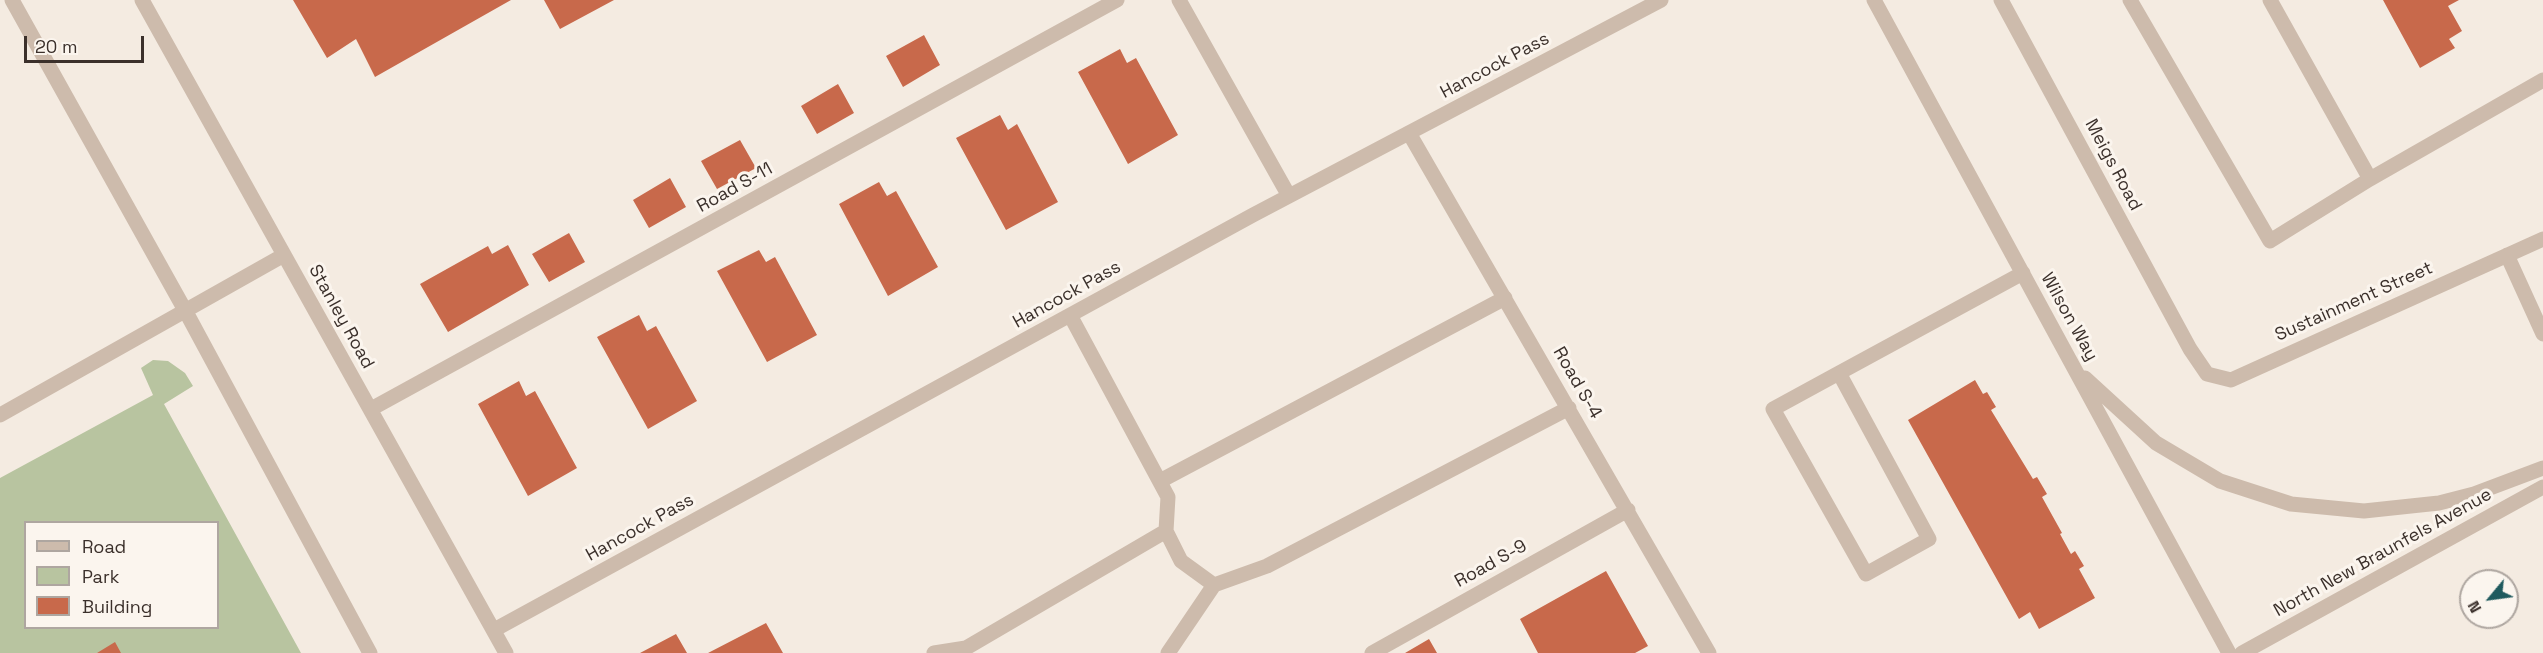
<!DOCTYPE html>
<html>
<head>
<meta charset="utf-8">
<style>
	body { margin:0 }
	#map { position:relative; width:2543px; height:653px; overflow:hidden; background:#f4ebe1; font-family:"Space Grotesk",sans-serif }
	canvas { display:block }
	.legend { position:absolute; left:24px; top:521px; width:195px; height:108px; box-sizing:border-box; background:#fbf5ee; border:2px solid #aea6a0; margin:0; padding:8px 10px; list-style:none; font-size:18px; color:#3b302b }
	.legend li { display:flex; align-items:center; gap:12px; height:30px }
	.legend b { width:30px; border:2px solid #aea6a0 }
	.north { position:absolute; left:2459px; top:569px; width:60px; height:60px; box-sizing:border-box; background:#fbf5ee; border:2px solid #aea6a0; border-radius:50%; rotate:241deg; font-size:16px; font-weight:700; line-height:24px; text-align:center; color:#3b302b }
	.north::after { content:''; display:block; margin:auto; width:21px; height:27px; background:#1f5a5e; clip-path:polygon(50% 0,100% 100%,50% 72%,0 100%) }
	.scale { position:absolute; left:24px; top:36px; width:120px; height:27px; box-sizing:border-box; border:3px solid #3b302b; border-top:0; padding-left:8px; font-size:18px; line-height:21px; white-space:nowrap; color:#3b302b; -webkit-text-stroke:4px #fbf5ee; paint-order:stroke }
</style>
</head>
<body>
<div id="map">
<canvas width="2543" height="653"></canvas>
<ul class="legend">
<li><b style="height:8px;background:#cdbbac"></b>Road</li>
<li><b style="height:16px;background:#b8c4a0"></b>Park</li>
<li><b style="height:16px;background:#c8694b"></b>Building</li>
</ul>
<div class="north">N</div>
<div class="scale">20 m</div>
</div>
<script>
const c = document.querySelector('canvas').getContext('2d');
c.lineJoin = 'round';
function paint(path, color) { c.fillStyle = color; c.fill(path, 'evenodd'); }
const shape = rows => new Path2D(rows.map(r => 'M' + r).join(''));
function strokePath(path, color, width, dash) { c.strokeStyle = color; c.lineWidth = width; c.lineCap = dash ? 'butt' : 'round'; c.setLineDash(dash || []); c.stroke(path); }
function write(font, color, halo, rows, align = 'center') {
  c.font = font + ' "Space Grotesk",sans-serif'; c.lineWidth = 6; c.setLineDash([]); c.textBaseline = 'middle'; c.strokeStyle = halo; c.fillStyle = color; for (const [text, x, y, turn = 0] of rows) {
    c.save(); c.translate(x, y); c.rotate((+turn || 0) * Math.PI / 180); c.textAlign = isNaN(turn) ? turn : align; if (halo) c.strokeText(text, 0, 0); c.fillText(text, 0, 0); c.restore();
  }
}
paint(shape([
	[153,360,168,361,185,373,193,386,164,404,301,653,0,653,0,478,153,395,141,368],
	[26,522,218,522,218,628,26,628]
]), '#b8c4a0');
paint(shape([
	[293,0,511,0,375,77,356,39,327,58],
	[544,0,614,0,560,29],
	[2383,0,2459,0,2448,6,2462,31,2449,39,2455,48,2420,68],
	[924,35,940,65,903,87,886,56],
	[1120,49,1127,63,1136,58,1178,135,1128,164,1078,72],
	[838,84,854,113,817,134,801,106],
	[1000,115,1008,130,1017,124,1058,202,1006,230,956,138],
	[740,140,756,168,717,189,701,161],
	[670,178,686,207,649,228,633,200],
	[879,182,887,196,896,191,938,267,888,296,839,204],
	[569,233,585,262,549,282,532,254],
	[508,245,529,285,448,332,420,284,488,246,492,254],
	[759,250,766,262,775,257,817,335,767,362,717,271],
	[639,315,647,331,656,326,697,401,648,429,597,337],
	[1975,380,1983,394,1987,392,1996,407,1991,410,2033,479,2037,477,2047,494,2042,497,2062,533,2060,534,2071,554,2075,551,2084,566,2079,569,2095,598,2039,629,2030,612,2019,619,1908,420],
	[519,381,526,396,535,391,577,468,528,496,478,404],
	[1606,571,1648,646,1635,653,1538,653,1520,619],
	[766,623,783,653,708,653],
	[676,634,687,653,640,653],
	[1429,639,1437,653,1405,653],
	[115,642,121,653,97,653]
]), '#c8694b');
strokePath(shape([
	[12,0,186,312,370,653],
	[142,0,506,653],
	[1179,0,1289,196],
	[1874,0,2229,653],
	[2001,0,2190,349,2207,374,2231,380,2543,239],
	[2130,0,2270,241,2370,179,2270,0],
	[1409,133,1709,653],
	[2370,179,2543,80],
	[2507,255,2543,334],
	[1839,373,1929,539,1866,574,1773,409,1839,373,2023,273],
	[2085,378,2156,443,2220,481,2291,504,2364,511,2439,503,2474,494,2543,468],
	[371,409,1117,0],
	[0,415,284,255],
	[1160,481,1505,298],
	[1166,531,1181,561,1214,585,1267,566,1569,408],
	[494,630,1253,215,1661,0],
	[934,653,966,648,1166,531,1168,497,1070,315],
	[1168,653,1214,585],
	[1372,653,1628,510],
	[2242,653,2543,487]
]), '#cdbbac', 15);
write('18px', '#3b302b', '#fbf5ee', [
	["Hancock Pass",1495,66,-28],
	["Meigs Road",2113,165,62],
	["Road S-11",735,188,-29],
	["Hancock Pass",1067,295,-29],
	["Sustainment Street",2354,302,-24],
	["Stanley Road",341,317,61],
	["Wilson Way",2069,317,61],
	["Road S-4",1577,383,60],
	["Hancock Pass",640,528,-29],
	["North New Braunfels Avenue",2383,553,-29],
	["Road S-9",1491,564,-29]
]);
</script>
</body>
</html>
